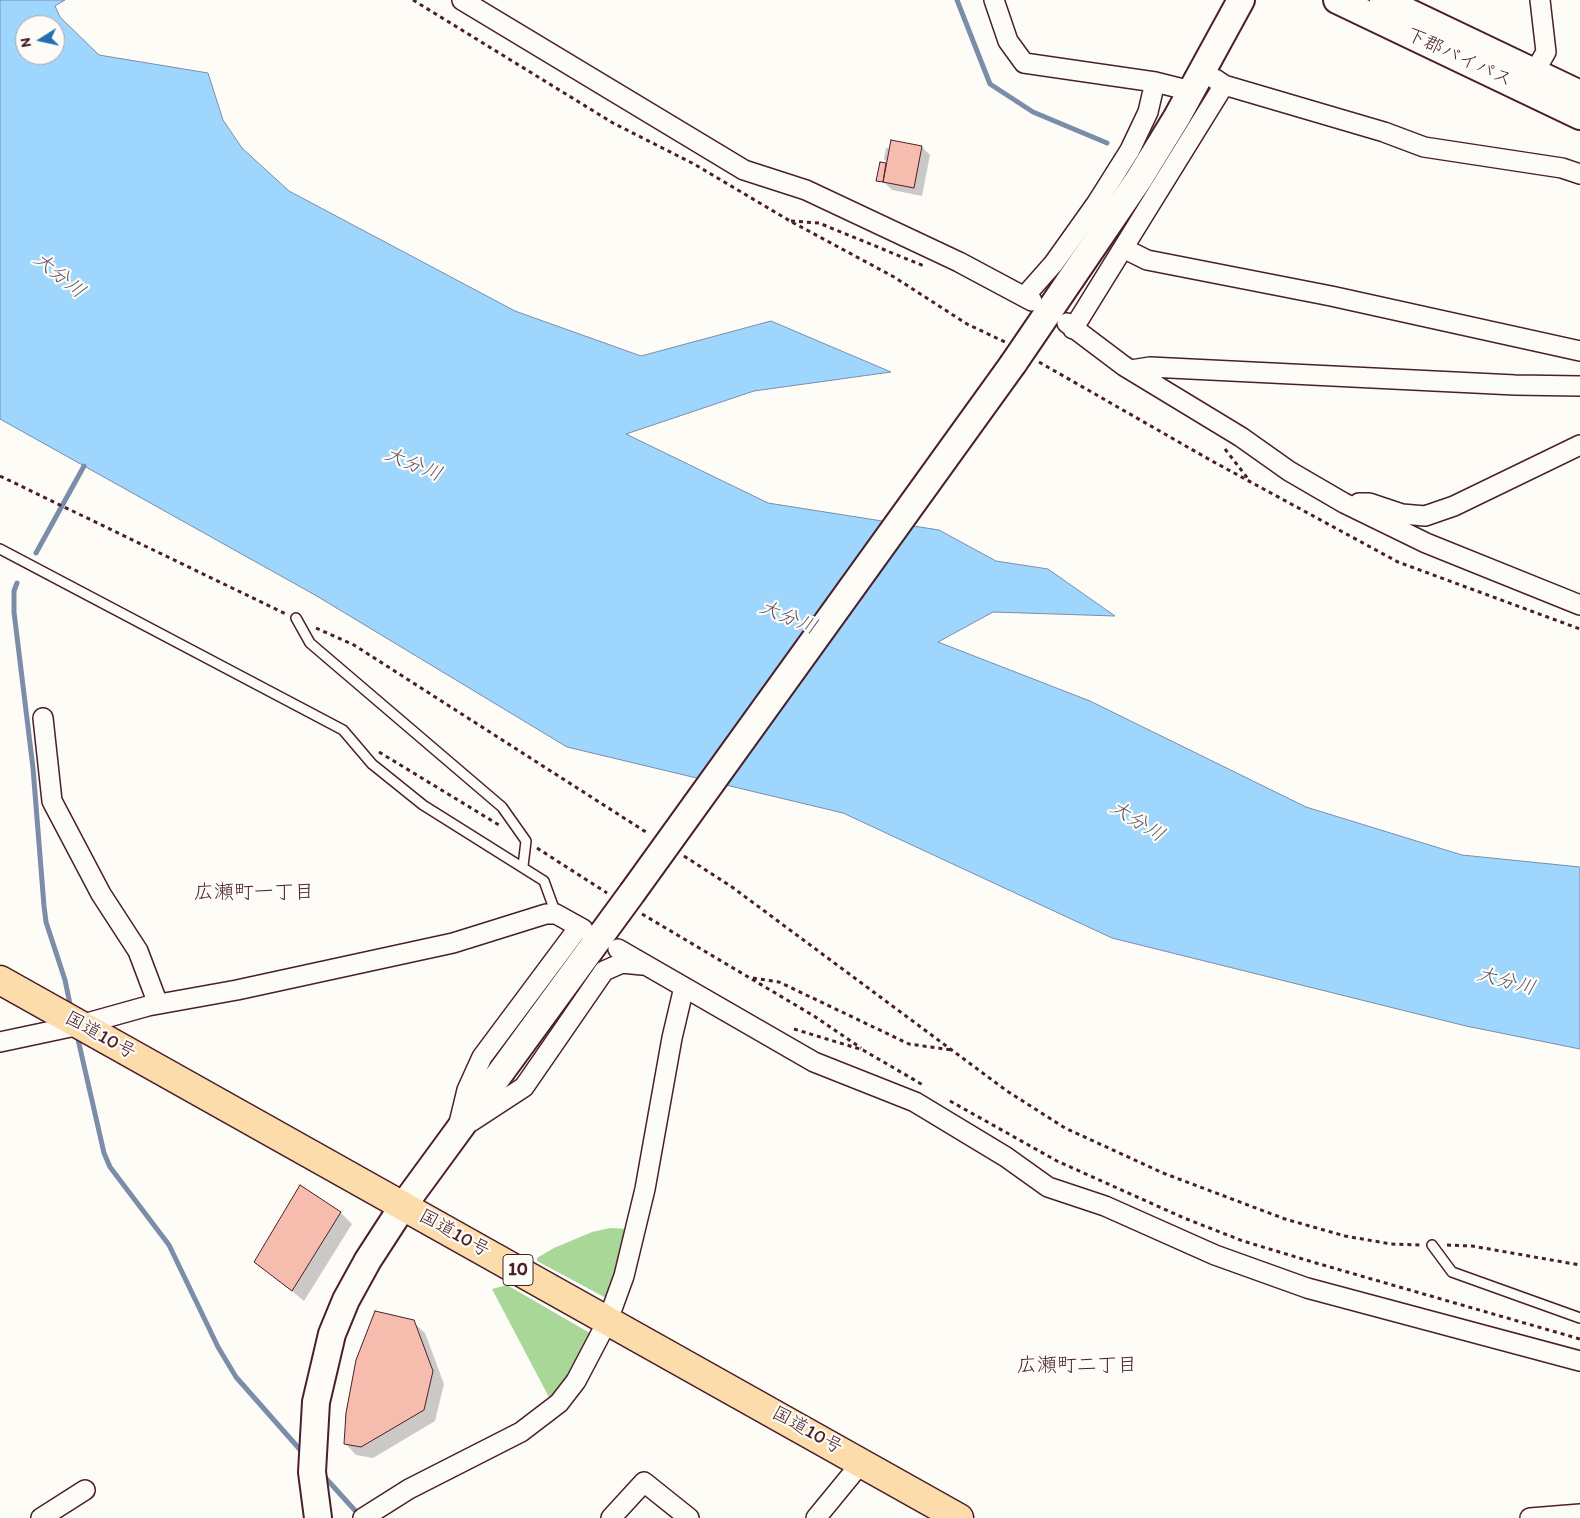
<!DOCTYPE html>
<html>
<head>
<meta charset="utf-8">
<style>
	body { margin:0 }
	#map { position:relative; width:1580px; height:1518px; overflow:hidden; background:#fdfcf7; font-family:Itim,sans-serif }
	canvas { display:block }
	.north { position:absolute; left:15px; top:15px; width:50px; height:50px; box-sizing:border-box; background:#fdfcf7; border:1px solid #b5a4a5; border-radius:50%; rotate:260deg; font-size:14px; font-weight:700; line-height:20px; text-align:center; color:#4a1f2b }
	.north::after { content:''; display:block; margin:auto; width:18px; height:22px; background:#1f6fb2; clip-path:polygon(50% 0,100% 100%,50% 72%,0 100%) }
</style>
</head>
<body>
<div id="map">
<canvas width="1580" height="1518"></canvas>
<div class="north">N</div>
</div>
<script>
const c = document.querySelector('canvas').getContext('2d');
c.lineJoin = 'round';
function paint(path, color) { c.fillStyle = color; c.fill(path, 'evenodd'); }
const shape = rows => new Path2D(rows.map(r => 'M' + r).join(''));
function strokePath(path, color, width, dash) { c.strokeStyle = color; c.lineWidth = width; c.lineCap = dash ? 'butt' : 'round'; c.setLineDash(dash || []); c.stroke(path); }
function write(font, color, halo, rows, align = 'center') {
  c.font = font + ' Itim,"Klee One",sans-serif'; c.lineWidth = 4.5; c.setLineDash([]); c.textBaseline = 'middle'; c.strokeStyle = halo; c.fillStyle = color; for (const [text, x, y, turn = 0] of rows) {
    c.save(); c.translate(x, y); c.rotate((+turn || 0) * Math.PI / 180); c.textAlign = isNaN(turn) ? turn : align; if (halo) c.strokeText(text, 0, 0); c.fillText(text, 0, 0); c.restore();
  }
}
paint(shape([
	[610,1228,629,1229,608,1299,537,1261,537,1258,554,1248,592,1232],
	[507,1285,595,1336,595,1340,551,1401,492,1289]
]), '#a8d797');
const water = shape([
	[0,0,65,0,55,6,60,17,99,55,208,73,223,120,242,148,289,191,515,311,641,356,771,321,891,372,754,391,626,434,768,503,939,530,996,561,1048,569,1115,616,993,612,938,642,1090,701,1306,807,1462,855,1580,867,1580,1049,1466,1026,1112,938,843,813,567,747,315,595,0,419,0,0],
	[25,25,55,25,55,55,25,55,25,25]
]);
paint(water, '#9ed6fe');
strokePath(water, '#7c8daa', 1);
paint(shape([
	[922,147,930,155,922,196,892,190,886,184,877,180,881,163,889,165,884,159,886,148],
	[340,1212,352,1224,304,1301,256,1261],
	[413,1322,425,1333,444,1384,435,1421,373,1458,356,1455,345,1443]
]), '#0003');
strokePath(shape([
	[957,0,990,84,1033,112,1107,143],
	[36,553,84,466],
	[17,583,14,591,14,612,33,768,44,906,46,922,65,980,71,1009],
	[77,1035,104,1153,110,1167,169,1245,218,1347,236,1377,303,1453],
	[322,1474,360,1516]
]), '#7c8daa', 5);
const building = shape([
	[891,140,922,146,914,188,883,182,891,140],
	[880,162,886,163,883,182,876,181,880,162],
	[300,1185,341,1212,292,1291,254,1262,300,1185],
	[375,1311,414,1320,433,1371,424,1410,361,1447,344,1444,346,1413,356,1360,375,1311]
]);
paint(building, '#f6bcae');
strokePath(building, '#4a1f2b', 1);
const lane = shape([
	[0,549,343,730,372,764,423,805,544,881,556,914],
	[296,618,310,643,502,807,526,841,523,866],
	[1432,1245,1452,1272,1580,1318]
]);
const street = shape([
	[462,0,744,170,806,190,959,262,1032,301],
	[994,0,1008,41,1024,63,1155,82,1191,91],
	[1529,81,1546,52,1540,0],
	[1224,85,1384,132,1424,147,1562,168,1580,174],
	[1123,248,1147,260,1331,296,1580,351],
	[1024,297,1054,263,1096,204,1130,150,1148,112,1155,82],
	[1067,323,1124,366,1241,437,1289,471,1344,503,1426,543,1580,605],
	[1073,329,1224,85,1215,79],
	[1131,370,1150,367,1515,385,1580,386],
	[1359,503,1369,503,1402,514,1425,516,1454,506,1580,445],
	[43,718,52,801,101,894,138,951,158,1004],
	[618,949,814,1062,915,1102,1006,1157,1048,1187,1105,1206,1215,1255,1307,1288,1580,1361],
	[0,1042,80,1025,148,1006,237,990,453,943,546,914,556,914,583,929],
	[472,1121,524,1087,604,971,622,963,642,965],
	[459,1123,467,1090,482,1057,579,927],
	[41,1518,85,1490],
	[363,1518,409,1489,521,1432,559,1403,576,1381,608,1320,624,1276,645,1189,672,1038,684,987],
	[611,1518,644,1482,689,1518],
	[816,1518,862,1462],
	[1530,1518,1580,1514]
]);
const secondary = shape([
	[1337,0,1580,116],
	[1383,0,1580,94],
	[1013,364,1139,179,1177,117,1241,0],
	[318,1518,312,1472,316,1402,332,1334,346,1300,368,1260,403,1206,632,893]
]);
const highway = shape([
	[0,980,959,1518]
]);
strokePath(lane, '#4a1f2b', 12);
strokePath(street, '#4a1f2b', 22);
strokePath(secondary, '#4a1f2b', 30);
strokePath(highway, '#4a1f2b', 31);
strokePath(shape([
	[413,0,613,123,694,164,790,221,894,277,967,324,1005,342],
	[791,221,819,223,924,266],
	[1039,362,1212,461,1398,562,1580,629],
	[1225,449,1249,480],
	[0,476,286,614],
	[316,628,354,645,649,834],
	[379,752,499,825],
	[537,848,607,893],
	[684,856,732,887,1007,1091,1065,1128,1163,1173,1285,1219,1345,1236,1391,1244,1421,1245],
	[642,914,814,1016,861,1048],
	[753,978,779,982,909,1044,952,1050],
	[794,1029,863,1050,923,1085],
	[950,1101,1057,1161,1184,1218,1243,1241,1316,1263,1580,1339],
	[1447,1245,1472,1246,1580,1265]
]), '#4a1f2b', 3, [4, 4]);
strokePath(lane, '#fdfcf7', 9);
strokePath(street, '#fdfcf7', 19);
strokePath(secondary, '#fdfcf7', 26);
strokePath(highway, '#fddcac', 28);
const secondaryBridge = shape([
	[632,893,1013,364]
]);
strokePath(secondaryBridge, '#4a1f2b', 30, []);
strokePath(secondaryBridge, '#fdfcf7', 26);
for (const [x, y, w] of [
	[518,1270,30]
]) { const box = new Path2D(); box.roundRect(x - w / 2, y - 15.5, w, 31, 4); c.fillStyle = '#fdfcf7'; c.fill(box); strokePath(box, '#4a1f2b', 1); }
write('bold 18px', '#4a1f2b', null, [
	["10",518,1270]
]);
write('19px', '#4a1f2b', '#fdfcf7', [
	["下郡バイパス",1459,58,25],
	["国道10号",100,1036,29],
	["国道10号",454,1234,29],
	["国道10号",807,1431,29]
]);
write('italic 20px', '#63566a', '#fdfcf7', [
	["大分川",59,276,39],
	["大分川",413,465,22],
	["大分川",788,618,22],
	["大分川",1137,822,32],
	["大分川",1506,982,15]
]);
write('20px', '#4a1f2b', '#fdfcf7', [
	["広瀬町一丁目",254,893],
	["広瀬町二丁目",1077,1366]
]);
</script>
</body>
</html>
